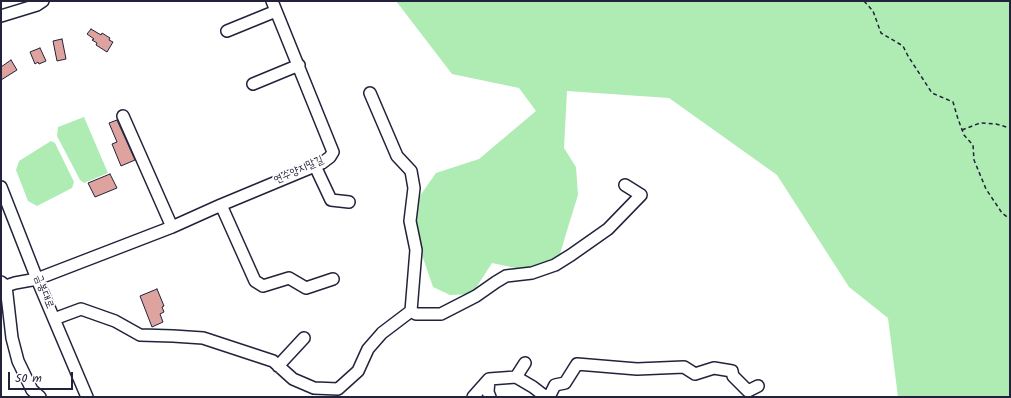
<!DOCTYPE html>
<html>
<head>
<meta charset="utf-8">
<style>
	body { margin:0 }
	#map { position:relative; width:1011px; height:398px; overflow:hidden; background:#fff; font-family:Kalam,sans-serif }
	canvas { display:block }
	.frame { position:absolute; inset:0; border:2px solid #22223b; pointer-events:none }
	.scale { position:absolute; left:8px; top:372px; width:65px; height:18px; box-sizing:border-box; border:2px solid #22223b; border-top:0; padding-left:5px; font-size:12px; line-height:14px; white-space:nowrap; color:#22223b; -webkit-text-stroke:3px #fff; paint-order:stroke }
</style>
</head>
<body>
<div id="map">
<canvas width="1011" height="398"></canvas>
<div class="frame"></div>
<div class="scale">50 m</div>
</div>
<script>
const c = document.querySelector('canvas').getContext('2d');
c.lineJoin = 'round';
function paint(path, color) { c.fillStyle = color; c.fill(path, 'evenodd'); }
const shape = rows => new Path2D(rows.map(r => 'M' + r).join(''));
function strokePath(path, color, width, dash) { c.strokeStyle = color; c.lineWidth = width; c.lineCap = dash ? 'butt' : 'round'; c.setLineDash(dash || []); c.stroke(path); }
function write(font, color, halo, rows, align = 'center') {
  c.font = font + ' Kalam,"Poor Story",sans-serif'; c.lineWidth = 3.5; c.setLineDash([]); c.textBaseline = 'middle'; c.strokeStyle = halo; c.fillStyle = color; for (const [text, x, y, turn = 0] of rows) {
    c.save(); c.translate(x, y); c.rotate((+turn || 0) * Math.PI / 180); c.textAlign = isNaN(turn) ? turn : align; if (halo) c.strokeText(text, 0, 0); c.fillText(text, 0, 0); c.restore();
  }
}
paint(shape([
	[396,1,1010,1,1010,397,898,397,888,318,849,287,777,175,669,98,567,91,564,148,576,167,578,195,569,224,560,254,535,272,492,263,472,294,450,295,433,287,411,223,417,200,436,173,479,159,536,111,519,88,452,74],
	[84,117,108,173,84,183,80,180,57,136,58,127],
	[51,141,55,143,74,182,72,188,37,206,28,201,16,170,19,161]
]), '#aeecb3');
const building = shape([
	[91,29,101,35,102,33,110,38,109,40,113,42,107,52,96,45,97,43,92,40,94,39,87,34,91,29],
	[62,39,66,59,57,61,53,41,62,39],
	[40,48,46,61,39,64,38,62,35,64,30,52,40,48],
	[11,60,17,70,1,80,1,67,11,60],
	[117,120,135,160,121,166,112,144,117,142,109,123,117,120],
	[110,174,117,188,95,197,88,183,110,174],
	[157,289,164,306,162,307,164,312,160,314,163,322,152,327,140,296,157,289]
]);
paint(building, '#dea39f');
strokePath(building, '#22223b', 1);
const minor = shape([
	[1,16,37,5,43,1],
	[227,31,276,11],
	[253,84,299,65],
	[370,93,397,156,411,171,414,188,410,221,416,250,411,311],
	[123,116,172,227],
	[315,166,331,200,349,202],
	[1,187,37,279,87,397],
	[221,205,255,281,263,286,289,278,306,288,333,279],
	[1,282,6,286,15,283,37,279,172,227,221,205,322,163,330,157,333,152,272,1],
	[6,286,12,338,18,361,32,390,40,397],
	[54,319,81,309,115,321,140,335,173,336,203,338,273,361,293,379,314,388,338,389,358,371,368,349,382,333,411,311,416,314,441,314,476,296,496,282,506,276,532,273,555,265,571,255,608,229,641,195,625,185],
	[278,366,304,338],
	[516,377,525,363],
	[489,379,488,392,490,397],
	[473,397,489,379,516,377,533,387,546,397],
	[549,397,555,385,565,383,577,364,637,369,684,367,695,374,714,368,732,371,733,376,748,391,758,386]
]);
strokePath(minor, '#22223b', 14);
strokePath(shape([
	[864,1,873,11,881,33,903,46,908,56,932,93,953,102,958,119,964,135,973,145,974,160,986,189,1002,213,1010,219],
	[962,130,980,123,996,124,1010,128]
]), '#22223b', 1.5, [4, 3]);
strokePath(minor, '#fff', 11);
write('11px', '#22223b', '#fff', [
	["연수양지말길",299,171,-24],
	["금봉대로",43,292,68]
]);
</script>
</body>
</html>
